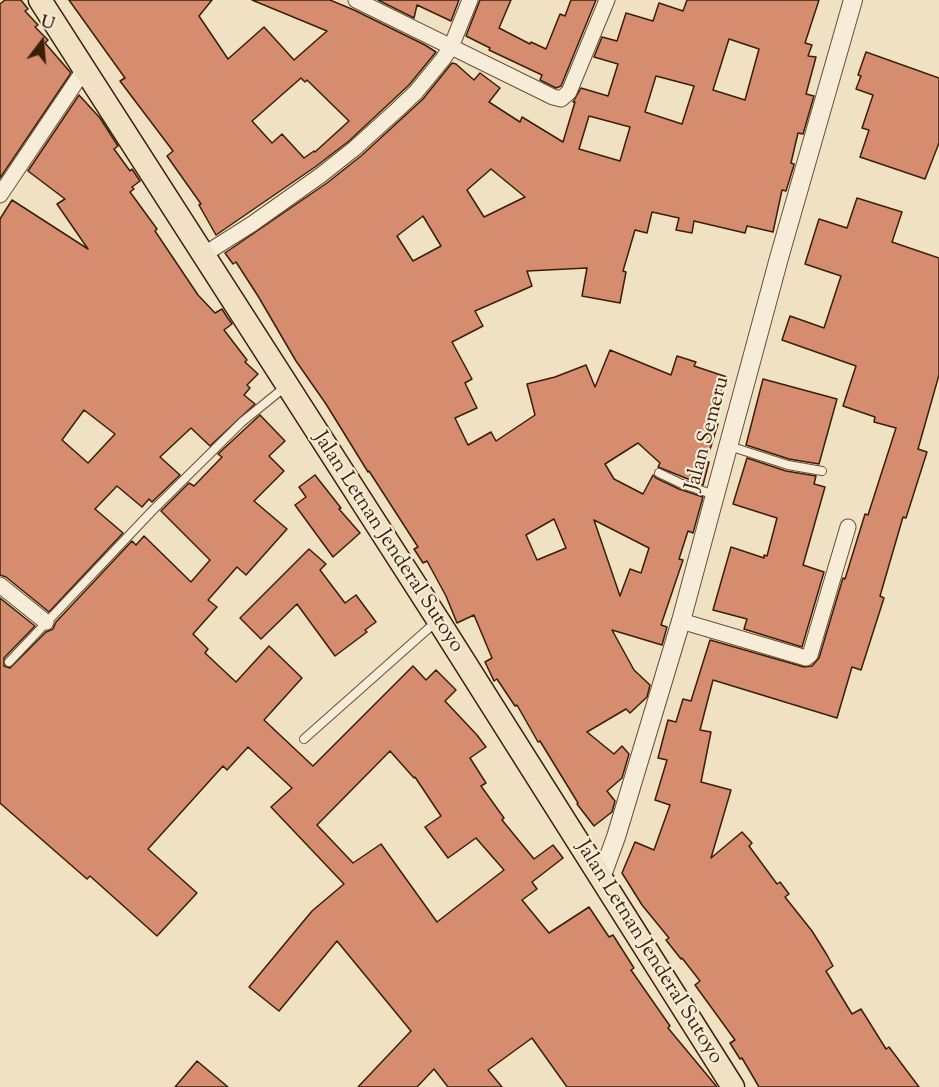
<!DOCTYPE html>
<html>
<head>
<meta charset="utf-8">
<style>
	body { margin:0 }
	#map { position:relative; width:939px; height:1087px; overflow:hidden; background:#f1e1c3; font-family:"Sorts Mill Goudy",serif }
	canvas { display:block }
	.north { position:absolute; left:12px; top:12px; width:60px; height:60px; -webkit-text-stroke:4px #f6ecd8; paint-order:stroke; rotate:16deg; font-size:16px; font-weight:700; line-height:24px; text-align:center; color:#391f08 }
	.north::after { content:''; display:block; margin:auto; width:21px; height:27px; background:#391f08; clip-path:polygon(50% 0,100% 100%,50% 72%,0 100%) }
</style>
</head>
<body>
<div id="map">
<canvas width="939" height="1087"></canvas>
<div class="north">U</div>
</div>
<script>
const c = document.querySelector('canvas').getContext('2d');
c.lineJoin = 'round';
function paint(path, color) { c.fillStyle = color; c.fill(path, 'evenodd'); }
const shape = rows => new Path2D(rows.map(r => 'M' + r).join(''));
function strokePath(path, color, width, dash) { c.strokeStyle = color; c.lineWidth = width; c.lineCap = dash ? 'butt' : 'round'; c.setLineDash(dash || []); c.stroke(path); }
function write(font, color, halo, rows, align = 'center') {
  c.font = font + ' "Sorts Mill Goudy",serif'; c.lineWidth = 4.5; c.setLineDash([]); c.textBaseline = 'middle'; c.strokeStyle = halo; c.fillStyle = color; for (const [text, x, y, turn = 0] of rows) {
    c.save(); c.translate(x, y); c.rotate((+turn || 0) * Math.PI / 180); c.textAlign = isNaN(turn) ? turn : align; if (halo) c.strokeText(text, 0, 0); c.fillText(text, 0, 0); c.restore();
  }
}
const building = shape([
	[5,0,21,0,28,9,25,11,38,25,35,27,48,40,45,43,71,73,0,178,0,4,5,0],
	[69,0,212,0,199,16,228,59,264,27,294,60,327,31,252,0,330,0,354,10,425,45,436,52,409,85,349,141,315,167,216,235,199,205,201,204,167,156,173,151,120,81,125,78,69,0],
	[301,78,305,82,307,80,349,121,315,152,314,151,304,158,282,134,272,143,252,121,301,78],
	[378,0,459,0,451,21,417,5,414,18,378,0],
	[480,0,511,0,499,28,530,44,531,42,546,49,560,14,565,16,571,0,596,0,561,86,556,88,540,80,542,75,489,50,490,48,466,36,480,0],
	[687,0,819,0,805,43,812,45,808,56,816,57,806,94,814,96,803,134,798,133,791,163,794,164,794,165,786,191,782,190,773,232,747,226,745,233,694,221,692,233,676,230,679,218,652,212,647,233,635,230,623,271,626,272,620,303,582,296,587,268,527,271,532,286,475,311,483,326,452,342,472,379,465,383,477,408,455,418,468,445,491,432,496,441,535,415,527,384,555,377,586,365,595,387,610,350,671,375,677,356,696,362,694,366,727,377,712,421,718,424,706,462,709,462,703,485,658,467,660,463,638,443,605,464,614,479,643,494,653,475,656,478,679,489,703,497,693,533,688,531,679,559,683,560,661,625,667,627,662,645,612,630,634,670,650,685,647,697,630,713,626,709,587,732,614,754,622,746,629,754,622,778,607,791,615,801,612,812,594,826,577,804,578,803,540,741,538,742,517,705,515,706,497,679,494,681,485,662,492,658,474,615,457,623,446,596,427,561,423,563,414,549,418,547,369,471,368,472,326,404,296,361,258,296,236,262,233,264,225,253,327,183,361,156,423,99,452,63,456,64,474,80,480,73,500,88,489,102,520,122,522,117,563,142,575,102,573,102,581,88,608,96,618,64,594,57,602,37,617,41,626,13,653,21,659,3,683,11,687,0],
	[729,39,759,49,745,100,713,90,729,39],
	[656,76,694,86,682,124,645,112,656,76],
	[589,116,630,127,620,161,579,149,589,116],
	[491,169,525,197,484,217,467,190,491,169],
	[423,216,441,246,413,261,397,236,423,216],
	[554,519,566,548,537,560,526,535,554,519],
	[594,520,649,548,641,573,630,569,620,596,594,520],
	[866,52,939,78,939,143,925,179,860,157,869,130,862,128,873,95,856,89,861,76,858,75,866,52],
	[79,95,100,118,118,146,114,149,130,171,132,169,140,181,132,187,134,189,130,192,157,229,155,231,198,295,215,313,222,309,227,317,232,324,224,330,247,360,245,362,258,374,247,385,250,388,244,395,255,404,210,446,191,428,160,457,180,475,152,502,149,499,142,507,117,486,95,509,123,533,49,612,6,577,0,575,0,219,12,200,88,249,57,204,65,199,28,171,79,95],
	[84,410,115,434,88,463,62,440,84,410],
	[857,198,902,212,892,242,939,258,939,375,918,449,927,452,906,518,903,517,880,596,884,598,861,670,852,667,837,718,713,680,700,730,711,732,701,782,731,790,711,858,742,832,752,843,749,846,777,884,780,882,789,894,785,897,812,931,827,955,833,966,826,971,852,1014,861,1009,886,1049,889,1047,919,1087,759,1087,742,1058,740,1059,730,1043,735,1040,695,985,700,981,682,958,681,959,666,940,669,938,642,905,622,873,635,842,654,850,670,805,655,800,667,760,658,758,668,720,676,722,683,699,691,701,710,640,804,667,812,666,819,658,843,578,845,579,865,514,868,515,896,428,874,422,875,417,843,406,856,366,782,340,790,316,824,328,841,276,805,264,819,219,847,228,857,198],
	[763,379,837,399,819,464,789,459,746,445,763,379],
	[260,415,285,441,269,456,284,471,254,501,287,529,246,575,237,567,208,600,217,607,193,634,208,649,205,653,236,682,269,646,302,678,264,720,313,766,413,666,426,680,436,670,456,690,445,701,477,735,486,747,470,758,486,783,481,786,504,818,502,820,534,859,553,845,563,858,532,882,537,889,522,900,549,933,589,907,609,937,613,935,634,968,631,970,670,1026,668,1028,717,1087,567,1087,532,1038,488,1070,502,1087,448,1087,434,1069,417,1087,358,1087,411,1031,337,941,279,1011,249,987,312,911,344,884,271,807,292,788,248,747,227,770,223,766,148,849,197,893,157,936,90,876,87,879,0,803,0,598,35,626,4,658,4,666,10,668,46,632,53,629,56,622,132,541,136,545,144,536,191,582,210,560,161,511,189,483,194,486,222,457,218,454,260,415],
	[390,751,414,778,415,777,441,816,425,827,448,858,476,838,504,870,437,922,381,844,353,863,317,825,390,751],
	[747,458,786,471,816,476,814,484,825,487,803,565,824,572,802,647,744,629,747,619,713,610,731,547,764,558,764,555,767,556,777,518,733,504,747,458],
	[315,475,341,508,339,509,360,533,333,557,295,505,306,497,299,487,315,475],
	[309,549,326,564,320,570,345,603,356,595,376,622,365,630,367,632,335,656,297,604,261,639,240,618,309,549],
	[197,1061,228,1087,175,1087,197,1061]
]);
paint(building, '#d68c6e');
strokePath(building, '#391f08', 1.5);
const service = shape([
	[729,446,788,465,822,471],
	[659,473,682,484,715,495],
	[9,662,153,510,242,422,285,387],
	[304,739,437,621]
]);
const minor = shape([
	[356,0,553,97,561,99,569,92,607,0],
	[0,195,84,70],
	[203,255,252,224,321,175,355,148,397,110,416,92,443,59,451,47,470,0],
	[0,585,46,622],
	[681,621,806,658,810,655,848,527]
]);
const tertiary = shape([
	[601,878,616,837,681,621,779,258,853,0]
]);
const primary = shape([
	[40,0,438,620,733,1087]
]);
strokePath(service, '#675037', 10);
strokePath(minor, '#675037', 17);
strokePath(tertiary, '#675037', 20);
strokePath(primary, '#391f08', 25);
strokePath(service, '#f6ecd8', 8);
strokePath(minor, '#f6ecd8', 15);
strokePath(tertiary, '#f6ecd8', 18);
strokePath(primary, '#f1e1c3', 22);
write('21px', '#391f08', '#f6ecd8', [
	["Jalan Semeru",709,434,-75],
	["Jalan Letnan Jenderal Sutoyo",387,543,57],
	["Jalan Letnan Jenderal Sutoyo",648,953,58]
]);
</script>
</body>
</html>
